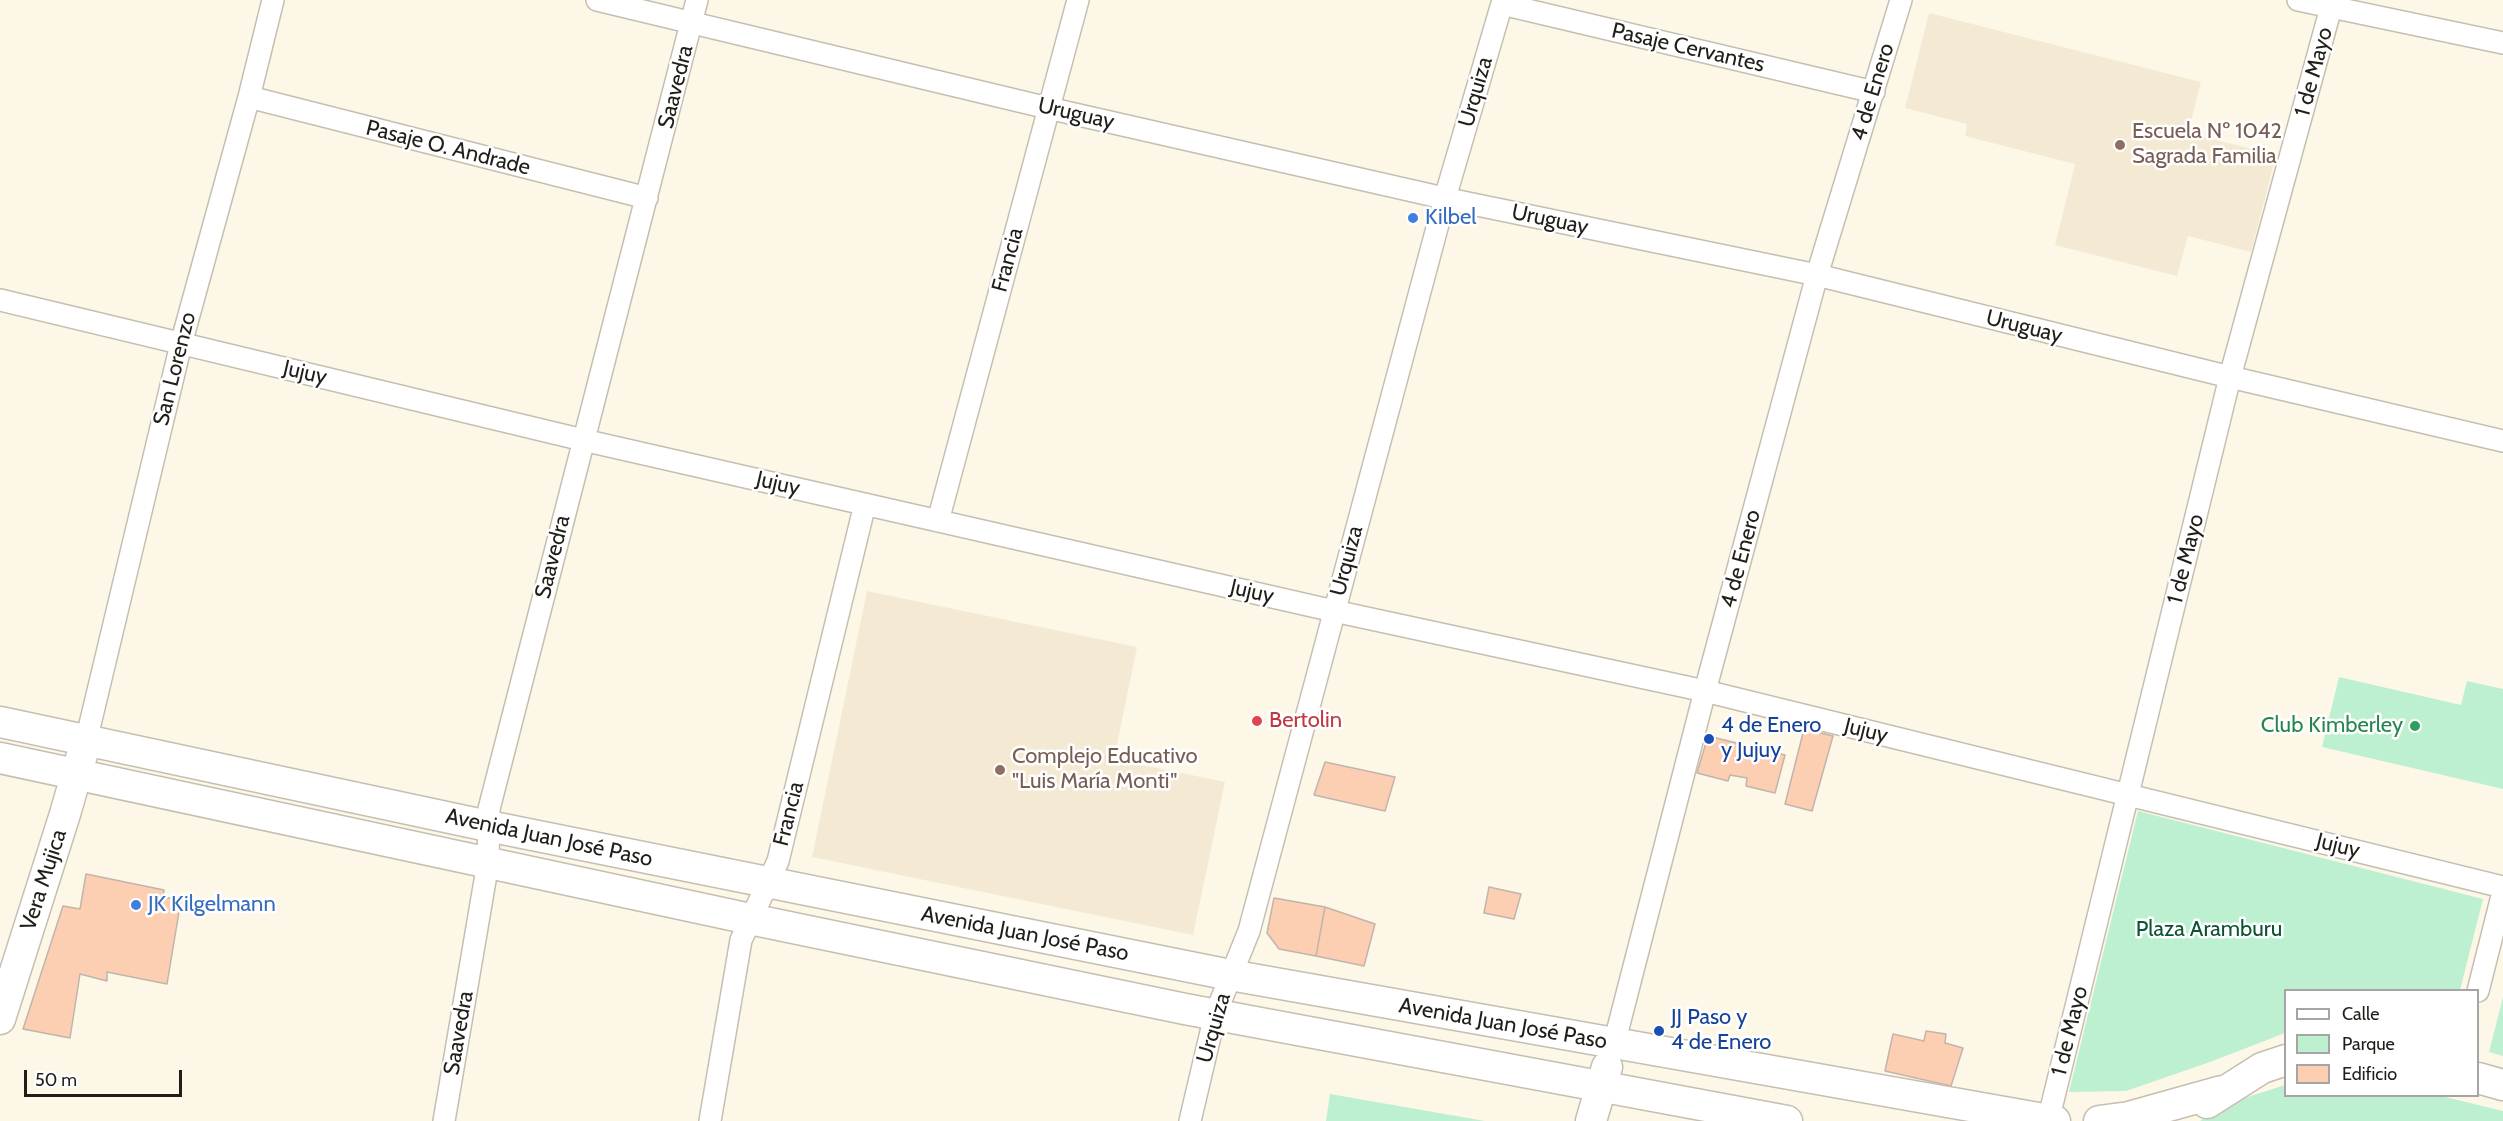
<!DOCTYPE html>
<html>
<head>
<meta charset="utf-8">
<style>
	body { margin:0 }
	#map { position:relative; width:2503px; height:1121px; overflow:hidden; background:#fdf7e8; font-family:Cabin,sans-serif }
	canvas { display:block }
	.legend { position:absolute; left:2284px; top:989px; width:195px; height:108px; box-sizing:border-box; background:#fff; border:2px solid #a6a5a3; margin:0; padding:8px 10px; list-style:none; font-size:18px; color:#201e19 }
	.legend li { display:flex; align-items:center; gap:12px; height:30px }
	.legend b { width:30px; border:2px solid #a6a5a3 }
	.scale { position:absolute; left:24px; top:1070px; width:158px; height:27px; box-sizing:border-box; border:3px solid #201e19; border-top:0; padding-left:8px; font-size:18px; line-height:21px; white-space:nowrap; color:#201e19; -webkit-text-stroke:4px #fff; paint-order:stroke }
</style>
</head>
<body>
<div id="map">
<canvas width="2503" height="1121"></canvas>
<ul class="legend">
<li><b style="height:8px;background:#fff"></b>Calle</li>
<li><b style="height:16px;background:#bdf0d1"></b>Parque</li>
<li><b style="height:16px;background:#fccfb3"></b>Edificio</li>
</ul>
<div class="scale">50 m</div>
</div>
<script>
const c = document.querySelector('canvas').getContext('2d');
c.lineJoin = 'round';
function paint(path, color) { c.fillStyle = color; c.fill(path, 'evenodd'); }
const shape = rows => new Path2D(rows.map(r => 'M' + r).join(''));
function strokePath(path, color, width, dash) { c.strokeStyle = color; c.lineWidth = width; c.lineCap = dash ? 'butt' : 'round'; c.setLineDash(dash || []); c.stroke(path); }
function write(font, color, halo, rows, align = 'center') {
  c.font = font + ' Cabin,sans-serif'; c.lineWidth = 5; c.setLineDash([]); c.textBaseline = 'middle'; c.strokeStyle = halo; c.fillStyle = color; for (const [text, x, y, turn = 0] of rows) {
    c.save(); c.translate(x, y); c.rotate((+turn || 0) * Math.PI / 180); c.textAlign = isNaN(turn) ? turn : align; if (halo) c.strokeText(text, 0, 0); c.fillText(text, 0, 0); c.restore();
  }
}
paint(shape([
	[1929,13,2201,82,2188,133,2276,155,2251,252,2188,236,2177,276,2055,245,2075,164,1965,136,1967,124,1905,108],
	[867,591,1137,647,1114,759,1225,782,1193,935,812,857]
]), '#f4ead4');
paint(shape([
	[2339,677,2461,705,2467,681,2503,689,2503,789,2322,747],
	[2138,811,2483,899,2460,990,2286,990,2285,1033,2210,1062,2126,1091,2069,1092],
	[2503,997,2503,1056,2489,1052],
	[2285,1085,2286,1096,2441,1096,2503,1111,2503,1121,2200,1121,2226,1104],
	[1330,1094,1485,1121,1326,1121]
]), '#bdf0d1');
const building = shape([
	[1804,729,1833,736,1812,811,1785,804,1804,729],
	[1708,736,1785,755,1775,793,1746,786,1747,778,1730,775,1728,781,1697,773,1708,736],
	[1325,762,1395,777,1385,811,1314,795,1325,762],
	[86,874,164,890,163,897,181,900,167,984,107,972,107,981,80,974,70,1038,23,1029,63,906,80,909,86,874],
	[1489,887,1521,894,1514,919,1484,913,1489,887],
	[1274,898,1325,907,1316,956,1279,949,1267,933,1274,898],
	[1325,907,1375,924,1364,966,1316,956,1325,907],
	[1926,1031,1946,1034,1945,1043,1963,1048,1951,1086,1885,1071,1893,1034,1924,1041,1926,1031]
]);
paint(building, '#fccfb3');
strokePath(building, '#c2b4ab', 1.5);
const street = shape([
	[597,0,1048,108,1448,199,1817,275,2230,377,2503,441],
	[2298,0,2503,43],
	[1502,4,1874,92],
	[249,97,647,198],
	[0,300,583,440,1334,611,1705,691,2503,887],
	[938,521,1078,0],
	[86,741,181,344,249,97,273,0],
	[2478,991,2503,892],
	[1614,1044,1705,691,1817,275,1901,0],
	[444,1121,488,863,489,809,697,0],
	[710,1121,741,940,778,861,865,504],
	[1190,1121,1215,1015,1249,931,1445,198,1503,0],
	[2048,1121,2230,377,2333,0]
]);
const secondary = shape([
	[0,722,488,826,1230,975,2055,1121],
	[0,758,750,919,1185,1009,1787,1121],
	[0,1019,65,814,82,755],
	[2478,1078,2503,1085],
	[2207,1103,2262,1068,2286,1060],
	[1591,1121,1607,1067],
	[2099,1121,2129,1117,2222,1091]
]);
strokePath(street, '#c6bfb1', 24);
strokePath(secondary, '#c6bfb1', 33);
strokePath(street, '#fff', 21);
strokePath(secondary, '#fff', 30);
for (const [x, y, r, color] of [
	[2120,145,6,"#8d6e63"],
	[1413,218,6,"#3f7fe0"],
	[1257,721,6,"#e0444e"],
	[2415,726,6,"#2e9e5b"],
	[1709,739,6,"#1a4fb4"],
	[1000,770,6,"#8d6e63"],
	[136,905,6,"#3f7fe0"],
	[1659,1031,6,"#1a4fb4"]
]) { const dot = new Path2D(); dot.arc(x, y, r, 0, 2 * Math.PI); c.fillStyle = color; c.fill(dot); strokePath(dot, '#fff', 2); }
write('22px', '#201e19', '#fff', [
	["Pasaje Cervantes",1688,48,13],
	["1 de Mayo",2314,72,-75],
	["Saavedra",676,87,-76],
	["Urquiza",1476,92,-74],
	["4 de Enero",1873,92,-73],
	["Uruguay",1076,114,13],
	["Pasaje O. Andrade",448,148,14],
	["Uruguay",1550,220,12],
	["Francia",1008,260,-75],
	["Uruguay",2024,327,14],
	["San Lorenzo",175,369,-76],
	["Jujuy",305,373,13],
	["Jujuy",778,484,13],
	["Saavedra",553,557,-76],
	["4 de Enero",1741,559,-75],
	["1 de Mayo",2186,559,-76],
	["Urquiza",1347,561,-75],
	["Jujuy",1252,592,13],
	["Jujuy",1866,731,14],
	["Francia",789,814,-76],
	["Avenida Juan José Paso",549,838,12],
	["Jujuy",2338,846,14],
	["Vera Mujica",44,880,-72],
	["Avenida Juan José Paso",1025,934,11],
	["Avenida Juan José Paso",1503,1024,10],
	["Urquiza",1214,1028,-74],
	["1 de Mayo",2070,1031,-76],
	["Saavedra",459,1033,-80]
]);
write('22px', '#785e54', '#fff', [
	["Escuela Nº 1042",2132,132],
	["Sagrada Familia",2132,157],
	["Complejo Educativo",1012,757],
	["\"Luis María Monti\"",1012,782]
], 'left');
write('22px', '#366cbe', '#fff', [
	["Kilbel",1425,218],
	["JK Kilgelmann",148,905]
], 'left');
write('22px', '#be3a42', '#fff', [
	["Bertolin",1269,721]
], 'left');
write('22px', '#164399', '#fff', [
	["4 de Enero",1721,726],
	["y Jujuy",1721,751],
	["JJ Paso y",1671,1018],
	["4 de Enero",1671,1043]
], 'left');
write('22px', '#27864d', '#fff', [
	["Club Kimberley",2403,726]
], 'right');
write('22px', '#0b5332', '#fff', [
	["Plaza Aramburu",2209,930]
]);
</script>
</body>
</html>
